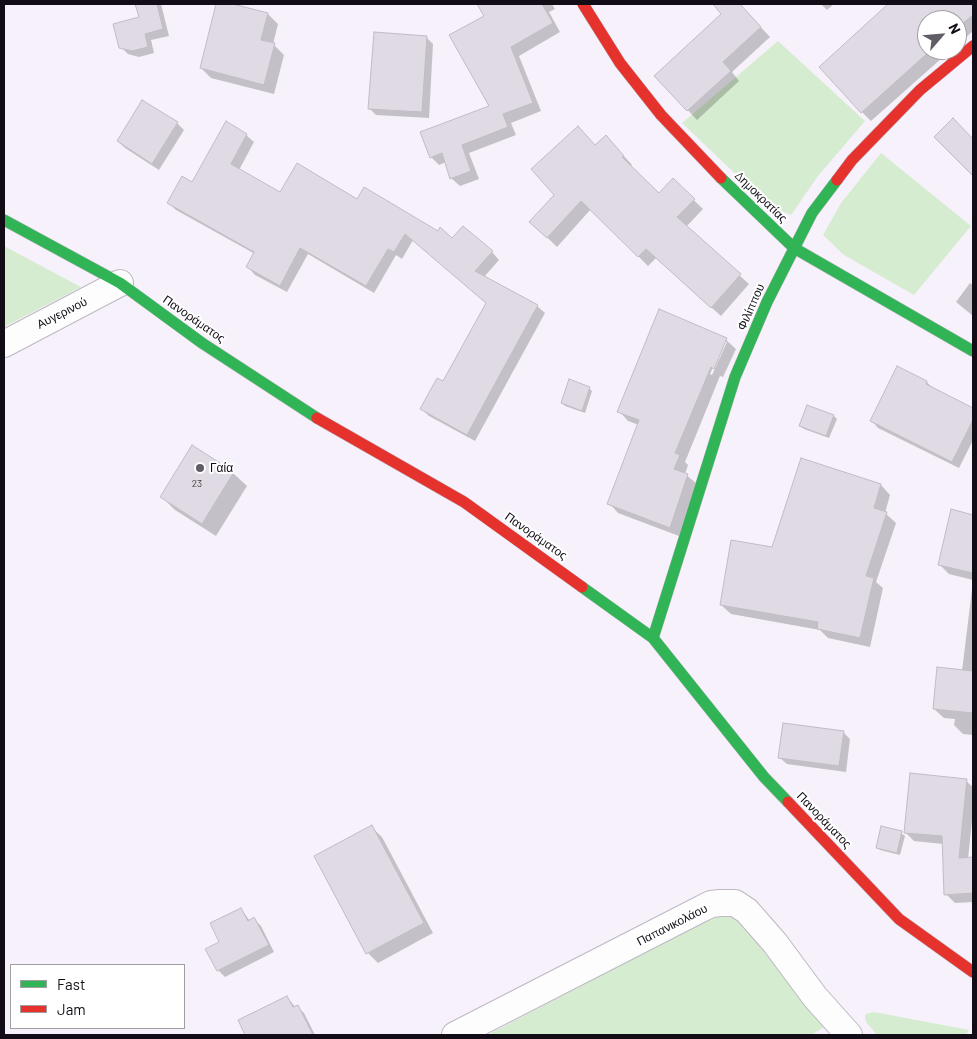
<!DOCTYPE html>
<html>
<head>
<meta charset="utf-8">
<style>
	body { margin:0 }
	#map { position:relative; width:977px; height:1039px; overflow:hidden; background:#f6f1fa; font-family:Barlow,sans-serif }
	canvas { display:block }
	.frame { position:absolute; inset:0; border:5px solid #110c15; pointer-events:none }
	.legend { position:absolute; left:10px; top:964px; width:175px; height:65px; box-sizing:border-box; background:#fff; border:1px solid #a09ea1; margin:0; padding:6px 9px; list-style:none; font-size:15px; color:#110c15 }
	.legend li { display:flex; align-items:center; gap:10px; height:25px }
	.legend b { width:25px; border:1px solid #a09ea1 }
	.north { position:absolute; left:917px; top:10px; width:50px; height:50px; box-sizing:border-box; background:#fff; border:1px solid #a09ea1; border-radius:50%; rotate:63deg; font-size:14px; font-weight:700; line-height:20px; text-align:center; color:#110c15 }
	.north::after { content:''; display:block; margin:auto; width:18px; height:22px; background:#615c65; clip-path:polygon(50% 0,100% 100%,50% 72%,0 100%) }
</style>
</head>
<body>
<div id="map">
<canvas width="977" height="1039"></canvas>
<div class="frame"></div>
<ul class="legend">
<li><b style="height:6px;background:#30b455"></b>Fast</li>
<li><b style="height:6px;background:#e5322d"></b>Jam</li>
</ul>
<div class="north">N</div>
</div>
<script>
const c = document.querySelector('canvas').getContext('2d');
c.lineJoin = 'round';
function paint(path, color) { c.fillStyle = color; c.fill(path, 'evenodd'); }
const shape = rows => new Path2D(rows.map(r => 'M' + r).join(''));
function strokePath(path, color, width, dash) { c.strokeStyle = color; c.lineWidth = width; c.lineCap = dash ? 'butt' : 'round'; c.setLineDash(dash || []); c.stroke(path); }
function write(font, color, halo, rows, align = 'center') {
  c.font = font + ' Barlow,sans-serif'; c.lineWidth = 4; c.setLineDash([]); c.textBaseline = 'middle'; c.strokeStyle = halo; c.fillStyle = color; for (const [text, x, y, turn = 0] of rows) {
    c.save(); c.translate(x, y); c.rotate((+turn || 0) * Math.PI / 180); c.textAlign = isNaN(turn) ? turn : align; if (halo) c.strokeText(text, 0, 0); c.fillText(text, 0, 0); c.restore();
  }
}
paint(shape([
	[778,41,865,121,818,176,791,215,782,211,748,186,682,123],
	[881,153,971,226,914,295,844,255,823,235,841,203],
	[4,246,81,287,4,327],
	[738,911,831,1023,811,1035,492,1035,491,1033,716,915],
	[874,1012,969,1030,966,1035,877,1035,866,1022,865,1017,866,1014]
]), '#d6ecd1');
paint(shape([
	[137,4,161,4,169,36,151,40,154,53,139,57,128,54,121,47,140,18],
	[218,4,228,4,268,14,278,24,273,44,284,55,274,94,211,78,201,68],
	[488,4,552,4,555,9,549,12,560,32,519,56,541,111,511,123,516,135,469,153,479,179,460,186,451,178,446,162,439,165,431,157,491,106,486,16,481,8],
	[714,4,739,4,770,37,732,72,739,81,697,120,656,76,723,14],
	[821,4,834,4,827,10],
	[890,4,973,4,973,31,957,45,957,20,927,20,927,50,951,50,871,121,862,112,830,58],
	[426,37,433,44,429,118,376,115,369,108],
	[177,123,184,130,159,170,125,148,118,141],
	[246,135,254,142,239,170,281,194,357,201,452,240,492,252,499,260,484,277,537,306,545,313,475,441,429,416,422,409,444,383,487,304,413,240,402,259,396,255,374,293,308,254,287,292,255,275,248,267,255,254,176,210,169,203],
	[596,146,615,146,632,165,630,167,659,194,673,180,703,209,686,227,749,284,721,316,656,258,648,266,591,209,557,247,531,222],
	[970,283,973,285,973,316,956,302],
	[659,311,726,340,736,349,723,377,720,376,685,462,688,465,685,474,697,484,679,536,618,513,609,503,639,425,628,421,619,411],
	[724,342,727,342,712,375,710,374],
	[927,382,933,389,973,409,973,440,959,468,878,428,872,421],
	[589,388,592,391,585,413,565,406,562,403],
	[834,416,837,419,829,438,804,429,801,426],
	[193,447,233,473,247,486,216,536,175,510,162,497],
	[802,460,881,485,890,495,885,513,896,523,876,582,883,588,870,647,828,638,820,630,731,614,721,605,773,549],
	[952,511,973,516,973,580,949,574,940,565],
	[973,581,973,735,963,734,954,725,955,719,944,718,934,709,962,671],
	[843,732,850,739,846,772,787,764,780,758],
	[966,781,973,787,973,811,968,859,973,859,973,902,955,903,946,894,943,844,914,841,905,832],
	[371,827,382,837,433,933,378,963,368,953],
	[901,833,905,836,900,855,880,850,877,847],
	[241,909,250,921,254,919,261,926,274,952,225,977,218,970],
	[287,997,296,1008,297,1007,304,1013,315,1035,247,1035,240,1021]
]), '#0003');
const building = shape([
	[135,4,157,4,163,29,145,34,148,47,132,51,119,48,113,24,139,17,135,4],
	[216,4,233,4,268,13,261,40,275,43,264,85,200,68,216,4],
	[477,4,542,4,553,23,511,47,533,103,503,114,508,127,462,145,471,171,450,179,442,153,430,158,420,132,489,106,449,35,484,16,477,4],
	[713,4,740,4,761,27,723,62,731,71,687,111,654,76,721,14,713,4],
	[888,4,973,4,973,15,957,28,957,20,927,20,927,50,931,50,861,113,819,67,888,4],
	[374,32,427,36,422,112,368,109,374,32],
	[142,100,178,122,152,164,117,141,142,100],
	[953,118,973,139,973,176,934,137,953,118],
	[226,121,247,134,231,164,280,192,297,163,357,199,364,187,438,231,440,227,452,238,463,226,493,251,475,271,538,305,467,435,420,409,437,378,443,381,486,303,405,234,394,252,388,249,366,286,300,248,280,286,246,267,254,252,167,203,182,176,192,182,226,121],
	[578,126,595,145,606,135,624,156,622,157,659,193,673,178,695,199,677,217,741,274,711,308,646,249,638,257,581,201,547,238,529,222,554,195,531,169,578,126],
	[659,309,727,338,714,369,711,367,675,453,680,455,674,469,688,474,670,528,607,504,639,420,617,412,659,309],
	[897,366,927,381,926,384,973,408,973,420,952,462,870,421,897,366],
	[569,379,590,387,582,411,561,403,569,379],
	[807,405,834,415,826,436,799,426,807,405],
	[192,445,234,472,202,524,160,497,192,445],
	[801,458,881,484,874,508,887,512,866,576,874,578,860,638,817,629,818,622,720,605,731,540,772,547,801,458],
	[951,509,973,515,973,573,938,565,951,509],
	[937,667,973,671,973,713,933,709,937,667],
	[783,723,844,731,839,766,778,758,783,723],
	[910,773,967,779,959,858,973,857,973,893,944,895,942,836,904,833,910,773],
	[372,825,424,923,366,954,314,856,372,825],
	[881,826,902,831,897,853,876,848,881,826],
	[241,908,248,921,254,917,269,945,217,971,205,949,219,942,210,923,241,908],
	[287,996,293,1007,298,1005,313,1035,245,1035,238,1020,287,996]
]);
paint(building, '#dfdae3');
strokePath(building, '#c0bbc5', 1);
const street = shape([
	[4,344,120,283],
	[455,1035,699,910,711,904,720,903,735,903,747,911,775,943,815,997,849,1035]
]);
const fast = shape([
	[721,178,794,248,973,351],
	[4,220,120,283,202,343,317,418],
	[582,587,653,638,764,777,788,802],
	[653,638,735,377,767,302,812,213,837,180]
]);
const jam = shape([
	[583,4,620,63,661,115,721,178],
	[837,180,852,160,920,90,973,46],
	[317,418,464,502,582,587],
	[788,802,899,919,973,972]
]);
strokePath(street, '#bdb8c2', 28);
strokePath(fast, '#bdb8c2', 12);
strokePath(jam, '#bdb8c2', 12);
strokePath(street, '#fefdfe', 26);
strokePath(fast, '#30b455', 11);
strokePath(jam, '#e5322d', 11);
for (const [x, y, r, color] of [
	[200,468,5,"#615c65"]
]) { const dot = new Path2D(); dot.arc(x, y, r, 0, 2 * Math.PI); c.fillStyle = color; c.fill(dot); strokePath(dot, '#fff', 2); }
write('10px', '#47424b', null, [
	["23",197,484]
]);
write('12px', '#110c15', '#fff', [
	["Δημοκρατίας",761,197,44],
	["Φιλίππου",751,307,-66],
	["Αυγερινού",62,313,-27],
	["Πανοράματος",194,319,35],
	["Πανοράματος",536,536,35],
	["Πανοράματος",824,820,46],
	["Παπανικολάου",672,925,-27]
]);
write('12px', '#110c15', '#fff', [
	["Γαία",210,468]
], 'left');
</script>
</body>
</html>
